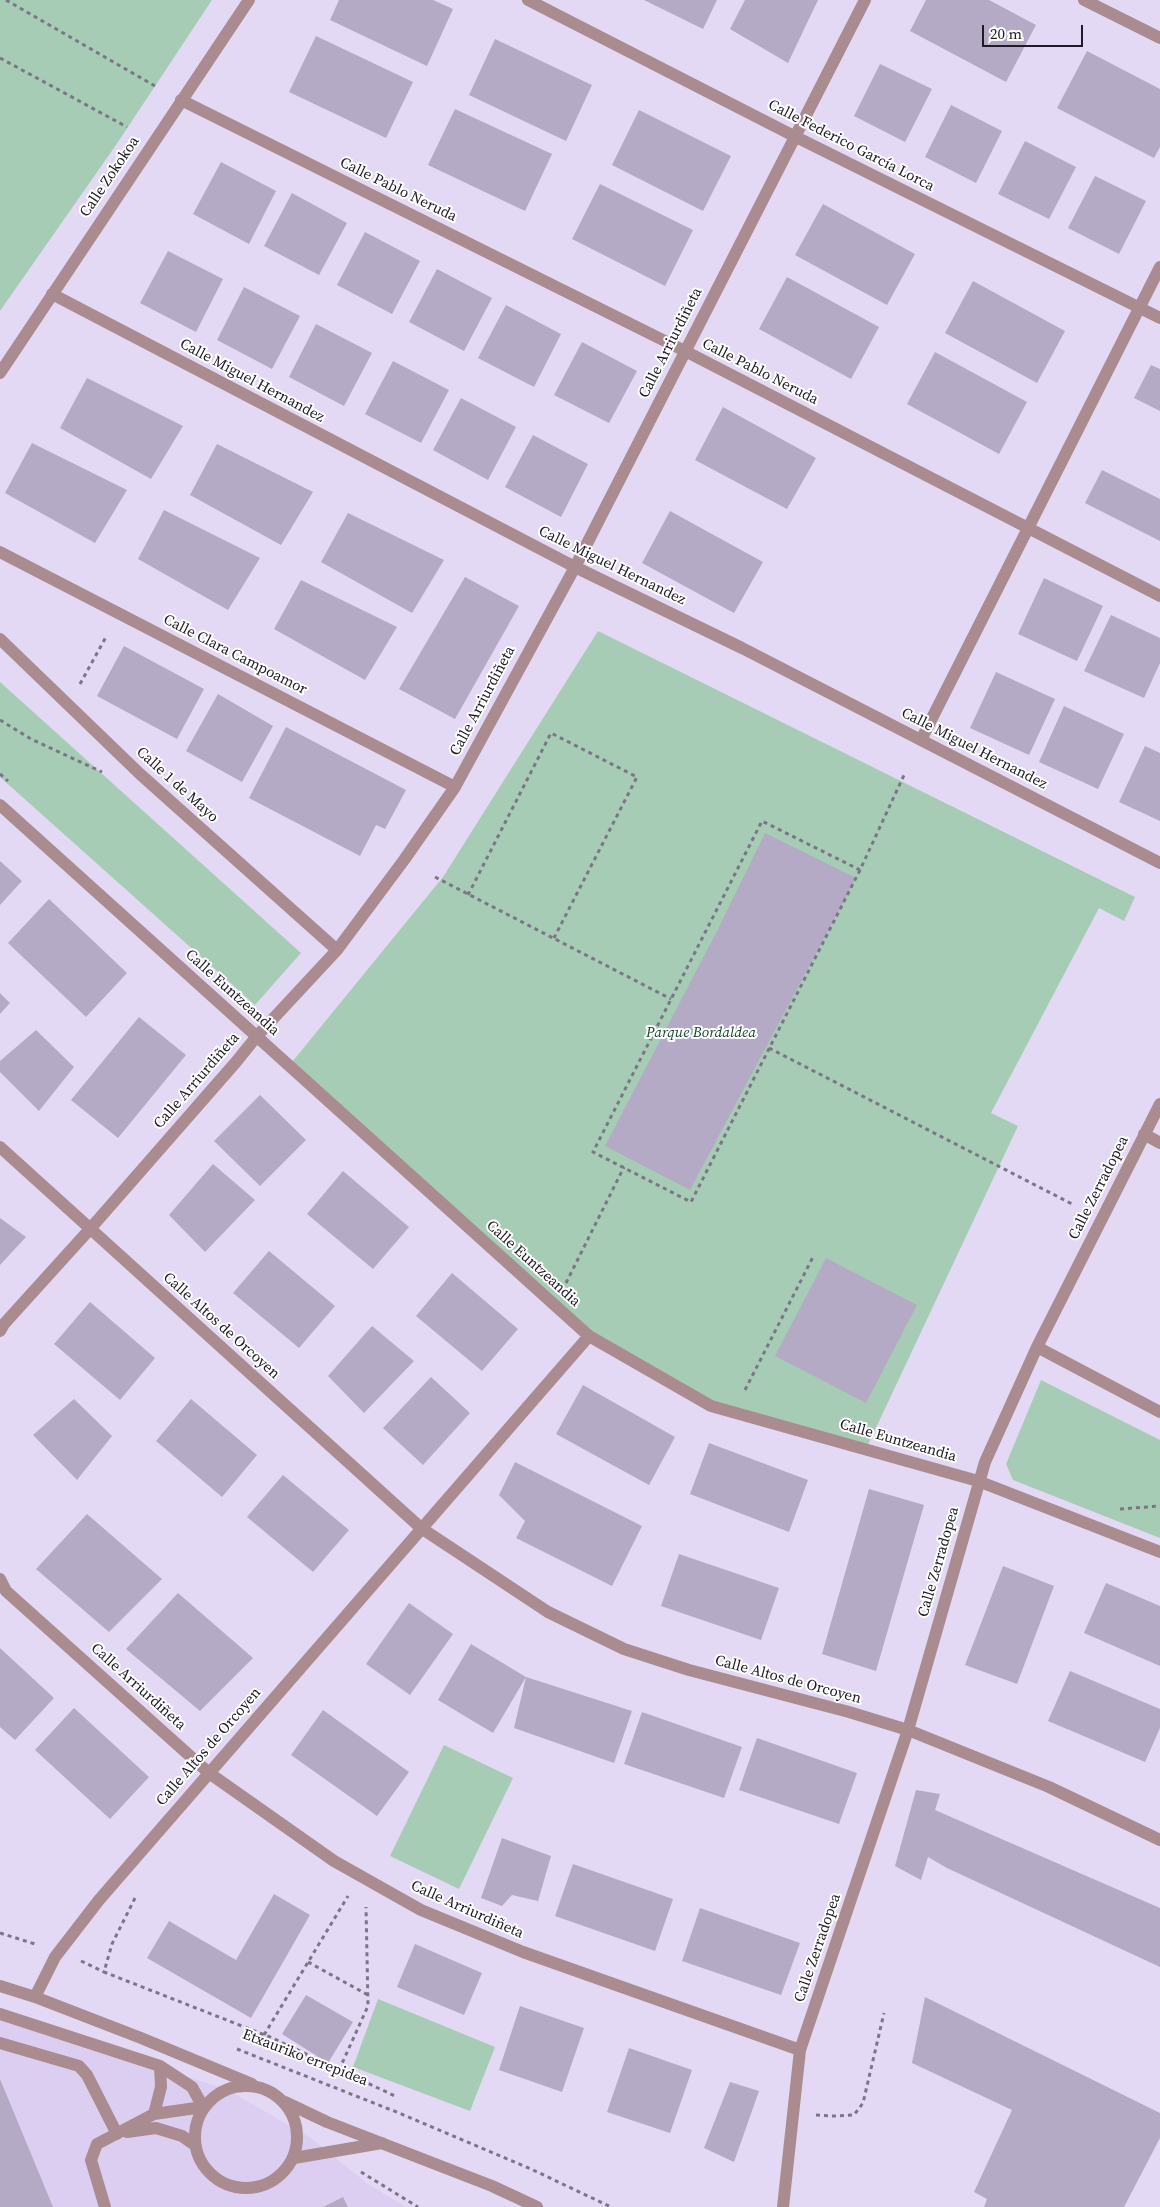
<!DOCTYPE html>
<html>
<head>
<meta charset="utf-8">
<style>
	body { margin:0 }
	#map { position:relative; width:1160px; height:2207px; overflow:hidden; background:#e4d9f5; font-family:"Source Serif 4",serif }
	canvas { display:block }
	.scale { position:absolute; left:982px; top:25px; width:101px; height:22px; box-sizing:border-box; border:2px solid #1f1b25; border-top:0; padding-left:6px; font-size:15px; line-height:18px; white-space:nowrap; color:#1f1b25; -webkit-text-stroke:4px #fff; paint-order:stroke }
</style>
</head>
<body>
<div id="map">
<canvas width="1160" height="2207"></canvas>
<div class="scale">20 m</div>
</div>
<script>
const c = document.querySelector('canvas').getContext('2d');
c.lineJoin = 'round';
function paint(path, color) { c.fillStyle = color; c.fill(path, 'evenodd'); }
const shape = rows => new Path2D(rows.map(r => 'M' + r).join(''));
function strokePath(path, color, width, dash) { c.strokeStyle = color; c.lineWidth = width; c.lineCap = dash ? 'butt' : 'round'; c.setLineDash(dash || []); c.stroke(path); }
function write(font, color, halo, rows, align = 'center') {
  c.font = font + ' "Source Serif 4",serif'; c.lineWidth = 4; c.setLineDash([]); c.textBaseline = 'middle'; c.strokeStyle = halo; c.fillStyle = color; for (const [text, x, y, turn = 0] of rows) {
    c.save(); c.translate(x, y); c.rotate((+turn || 0) * Math.PI / 180); c.textAlign = isNaN(turn) ? turn : align; if (halo) c.strokeText(text, 0, 0); c.fillText(text, 0, 0); c.restore();
  }
}
paint(shape([
	[0,2017,226,2089,311,2138,368,2184,406,2207,0,2207]
]), '#dccef1');
paint(shape([
	[0,0,212,0,116,145,0,311],
	[598,631,1135,897,1124,921,1099,908,991,1113,1018,1126,866,1449,711,1406,589,1336,288,1067,443,877],
	[0,682,301,953,255,1005,0,777],
	[1041,1380,1160,1440,1160,1538,1013,1480,1006,1464],
	[444,1745,513,1778,459,1889,390,1856],
	[378,1999,495,2047,470,2111,353,2067]
]), '#a7ccb5');
paint(shape([
	[339,0,433,0,453,9,427,66,330,20],
	[644,0,717,0,703,29],
	[745,0,818,0,788,63,730,29],
	[926,0,989,0,1036,25,1006,82,910,31],
	[316,36,413,82,386,138,289,92],
	[495,39,592,85,566,141,469,95],
	[1087,51,1160,89,1160,147,1154,158,1057,108],
	[880,64,932,89,905,142,854,116],
	[951,105,1002,131,976,183,925,157],
	[455,109,552,154,525,211,428,165],
	[639,110,731,156,703,211,612,165],
	[1025,141,1076,167,1049,219,998,194],
	[221,162,276,191,249,244,193,214],
	[1095,176,1146,201,1119,254,1068,228],
	[600,184,693,230,665,286,572,239],
	[292,193,347,223,319,275,264,246],
	[823,204,915,254,887,305,795,255],
	[365,232,420,261,392,314,337,285],
	[168,251,223,279,196,332,140,303],
	[437,269,492,298,464,351,409,322],
	[787,277,879,327,851,379,759,329],
	[973,281,1065,331,1037,383,945,333],
	[244,287,300,316,272,369,217,340],
	[506,305,561,334,534,387,478,358],
	[316,324,372,353,344,406,289,377],
	[582,342,637,371,609,423,554,395],
	[935,352,1027,402,999,454,907,404],
	[393,361,449,390,421,443,365,414],
	[1151,365,1160,369,1160,411,1134,398],
	[87,378,183,426,151,479,60,428],
	[461,398,516,427,488,480,433,450],
	[723,407,816,458,787,509,695,460],
	[533,435,588,464,561,517,505,487],
	[32,443,127,490,95,543,5,493],
	[217,444,313,492,281,545,190,495],
	[1102,470,1160,499,1160,541,1085,503],
	[164,510,260,558,228,610,138,559],
	[670,511,763,562,734,613,642,563],
	[348,513,444,560,412,613,321,562],
	[465,577,519,606,455,719,399,689],
	[1044,578,1103,606,1077,661,1018,634],
	[301,580,397,627,365,680,274,629],
	[1111,615,1160,638,1160,663,1144,698,1084,671],
	[124,646,204,689,177,739,97,696],
	[996,672,1055,699,1029,755,970,728],
	[218,694,273,726,242,782,186,751],
	[1064,706,1124,734,1098,789,1039,762],
	[286,727,406,790,385,829,376,825,360,856,249,798],
	[1145,746,1160,753,1160,821,1119,802],
	[765,833,856,878,690,1190,605,1146,717,931],
	[0,861,22,881,0,905],
	[49,899,127,973,86,1017,8,943],
	[0,993,10,1003,0,1014],
	[139,1017,186,1055,118,1138,71,1100],
	[36,1030,74,1067,39,1111,0,1072,0,1061],
	[260,1095,306,1140,260,1186,214,1141],
	[213,1164,255,1200,205,1252,169,1215],
	[343,1171,409,1227,373,1269,307,1214],
	[0,1218,26,1237,0,1265],
	[269,1251,335,1306,299,1348,233,1293],
	[826,1258,917,1305,866,1403,775,1356],
	[452,1273,518,1329,482,1371,416,1316],
	[90,1302,155,1358,120,1400,54,1344],
	[372,1326,414,1361,364,1413,328,1376],
	[431,1377,470,1413,423,1465,383,1428],
	[583,1385,675,1437,649,1485,556,1434],
	[74,1399,112,1436,77,1480,33,1435],
	[191,1399,257,1455,222,1497,156,1441],
	[709,1443,808,1480,789,1532,690,1494],
	[515,1462,642,1526,612,1586,516,1538,525,1521,499,1495],
	[283,1475,349,1530,313,1572,247,1517],
	[869,1489,924,1505,876,1671,822,1654],
	[87,1514,162,1579,109,1632,36,1569],
	[679,1554,779,1588,761,1640,661,1606],
	[1003,1566,1054,1586,1017,1684,965,1665],
	[1106,1583,1160,1606,1160,1666,1084,1633],
	[178,1593,253,1658,200,1711,126,1649],
	[409,1603,453,1634,410,1695,366,1664],
	[471,1644,526,1677,493,1733,438,1700],
	[0,1648,54,1698,15,1740,0,1727],
	[1070,1671,1160,1709,1160,1728,1145,1762,1048,1721],
	[526,1677,632,1711,614,1763,514,1728],
	[74,1708,149,1777,110,1819,35,1750],
	[323,1710,409,1772,377,1816,291,1755],
	[642,1712,742,1747,724,1798,624,1764],
	[757,1738,857,1773,839,1824,739,1790],
	[916,1790,940,1794,935,1810,1160,1908,1160,1967,947,1868,928,1857,921,1880,895,1866],
	[502,1838,551,1856,538,1901,512,1895,502,1906,481,1898],
	[573,1864,673,1899,655,1951,555,1916],
	[274,1894,310,1915,251,2018,147,1958,169,1921,236,1960],
	[700,1908,800,1943,781,1995,682,1961],
	[415,1944,482,1973,464,2015,397,1987],
	[306,1995,353,2022,328,2063,282,2034],
	[925,1997,1160,2113,1160,2138,1124,2207,984,2207,987,2199,974,2192,1012,2110,912,2063],
	[520,2006,584,2028,562,2092,499,2070],
	[629,2048,692,2070,670,2133,607,2112],
	[0,2079,53,2207,0,2207],
	[730,2082,759,2091,734,2162,704,2148],
	[343,2197,348,2207,323,2207]
]), '#b4aac5');
strokePath(shape([
	[6,0,155,86],
	[0,58,127,127],
	[80,684,107,635],
	[0,720,31,739,102,772],
	[0,774,8,781],
	[860,870,691,1202,593,1152,762,821,860,870,905,773],
	[435,877,671,999],
	[468,895,551,733,637,777,554,938],
	[769,1048,1074,1205],
	[566,1283,624,1167],
	[745,1390,814,1255],
	[1120,1509,1160,1506],
	[135,1898,112,1944,104,1972,270,2037,397,2097],
	[0,1933,35,1944],
	[81,1961,104,1972],
	[308,1962,368,1995],
	[264,2035,348,1896],
	[237,2049,399,2113,531,2169,611,2207],
	[339,2070,368,2006,366,1907],
	[816,2115,834,2116,854,2115,863,2103,884,2013],
	[361,2172,418,2207]
]), '#7c7587', 3, [4, 4]);
strokePath(shape([
	[528,0,794,136,1160,318],
	[1084,0,1160,38],
	[181,100,685,351,1160,596],
	[52,294,575,567,742,648,1160,863],
	[0,373,249,0],
	[0,552,455,787],
	[0,639,140,774,337,950],
	[921,740,1160,267],
	[0,805,589,1336,711,1406,978,1481,1160,1552],
	[1144,1134,1160,1143],
	[0,1147,421,1528,548,1612,624,1649,689,1670,849,1712,908,1730,1049,1787,1160,1840],
	[0,1331,4,1324,90,1229,236,1062,257,1036,337,950,404,860,455,787,575,567,865,0],
	[1037,1347,1160,1412],
	[0,1579,6,1591,209,1773,334,1861,421,1910,523,1952,800,2050,783,2207],
	[0,1986,35,1997,141,2038,252,2084],
	[35,1997,55,1957,99,1900,589,1336],
	[0,2014,160,2066,192,2087,203,2107],
	[0,2043,79,2066,87,2075,117,2134],
	[800,2050,908,1730,985,1462,1037,1347,1160,1104],
	'195 2137a51 51 0 1 1 102 0a51 51 0 1 1-102 0Z',
	[285,2102,327,2122,492,2186,537,2207],
	[154,2114,203,2107],
	[127,2132,156,2128,182,2136,195,2145],
	[294,2158,382,2143],
	[105,2207,91,2160,97,2144,154,2114,161,2087,160,2066]
]), '#aa8b90', 12);
write('15px', '#1f1b25', '#fff', [
	["Calle Federico García Lorca",851,146,27],
	["Calle Zokokoa",110,177,-56],
	["Calle Pablo Neruda",398,190,26],
	["Calle Arriurdiñeta",671,343,-63],
	["Calle Pablo Neruda",760,372,27],
	["Calle Miguel Hernandez",252,381,28],
	["Calle Miguel Hernandez",612,566,26],
	["Calle Clara Campoamor",235,655,27],
	["Calle Arriurdiñeta",483,701,-62],
	["Calle Miguel Hernandez",974,749,27],
	["Calle 1 de Mayo",177,785,42],
	["Calle Euntzeandia",232,993,42],
	["Calle Arriurdiñeta",197,1081,-49],
	["Calle Zerradopea",1099,1188,-63],
	["Calle Euntzeandia",533,1264,42],
	["Calle Altos de Orcoyen",221,1326,42],
	["Calle Euntzeandia",898,1441,16],
	["Calle Zerradopea",939,1562,-74],
	["Calle Altos de Orcoyen",788,1680,15],
	["Calle Arriurdiñeta",138,1687,42],
	["Calle Altos de Orcoyen",209,1747,-49],
	["Calle Arriurdiñeta",467,1910,24],
	["Calle Zerradopea",818,1948,-71],
	["Etxauriko errepidea",305,2058,21]
]);
write('italic 15px', '#17472f', '#fff', [
	["Parque Bordaldea",701,1033]
]);
</script>
</body>
</html>
